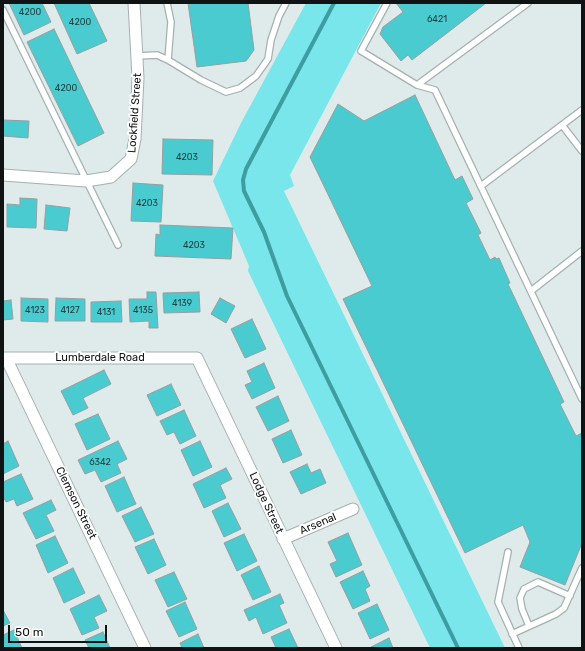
<!DOCTYPE html>
<html>
<head>
<meta charset="utf-8">
<style>
	body { margin:0 }
	#map { position:relative; width:585px; height:651px; overflow:hidden; background:#dfeaea; font-family:Rubik,sans-serif }
	canvas { display:block }
	.frame { position:absolute; inset:0; border:4px solid #0f1313; pointer-events:none }
	.scale { position:absolute; left:8px; top:625px; width:99px; height:18px; box-sizing:border-box; border:2px solid #0f1313; border-top:0; padding-left:5px; font-size:12px; line-height:14px; white-space:nowrap; color:#0f1313; -webkit-text-stroke:3px #fff; paint-order:stroke }
</style>
</head>
<body>
<div id="map">
<canvas width="585" height="651"></canvas>
<div class="frame"></div>
<div class="scale">50 m</div>
</div>
<script>
const c = document.querySelector('canvas').getContext('2d');
c.lineJoin = 'round';
function paint(path, color) { c.fillStyle = color; c.fill(path, 'evenodd'); }
const shape = rows => new Path2D(rows.map(r => 'M' + r).join(''));
function strokePath(path, color, width, dash) { c.strokeStyle = color; c.lineWidth = width; c.lineCap = dash ? 'butt' : 'round'; c.setLineDash(dash || []); c.stroke(path); }
function write(font, color, halo, rows, align = 'center') {
  c.font = font + ' Rubik,sans-serif'; c.lineWidth = 4; c.setLineDash([]); c.textBaseline = 'middle'; c.strokeStyle = halo; c.fillStyle = color; for (const [text, x, y, turn = 0] of rows) {
    c.save(); c.translate(x, y); c.rotate((+turn || 0) * Math.PI / 180); c.textAlign = isNaN(turn) ? turn : align; if (halo) c.strokeText(text, 0, 0); c.fillText(text, 0, 0); c.restore();
  }
}
paint(shape([
	[306,3,381,3,290,175,294,186,284,191,505,648,430,648,248,271,249,266,213,181,241,123]
]), '#78e6eb');
strokePath(shape([
	[334,3,246,169,243,180,244,191,264,232,287,296,458,648]
]), '#3d9da1', 4);
const building = shape([
	[9,3,42,3,51,22,24,35,9,3],
	[54,3,89,3,107,41,77,54,54,3],
	[188,3,248,3,254,50,246,61,197,67,188,3],
	[396,3,486,3,412,60,408,55,401,61,380,34,383,27,403,12,396,3],
	[54,29,104,133,78,146,27,42,54,29],
	[415,95,455,180,462,176,473,199,466,203,481,233,478,235,490,260,495,257,496,259,499,258,510,283,508,284,564,402,560,404,576,436,582,433,582,543,565,585,520,567,530,542,523,525,465,553,343,299,372,286,310,157,338,104,364,121,415,95],
	[3,120,29,121,28,138,3,136,3,120],
	[163,139,213,140,212,175,162,174,163,139],
	[133,183,163,185,161,222,131,221,133,183],
	[20,198,37,199,36,228,7,227,7,204,20,205,20,198],
	[46,205,70,208,67,231,44,229,46,205],
	[160,225,233,228,231,259,155,256,156,234,160,235,160,225],
	[147,292,156,292,158,328,149,328,149,321,130,322,129,299,147,299,147,292],
	[199,292,200,312,164,313,163,293,199,292],
	[21,298,48,299,48,322,21,321,21,298],
	[56,298,85,299,85,321,55,321,56,298],
	[220,298,235,306,226,323,211,314,220,298],
	[11,300,13,319,3,320,3,301,11,300],
	[121,301,122,322,91,322,91,302,121,301],
	[252,319,266,349,245,358,231,329,252,319],
	[264,363,275,388,252,399,245,385,252,382,247,371,264,363],
	[104,370,111,384,83,398,88,408,73,415,61,391,104,370],
	[171,384,181,405,157,416,147,395,171,384],
	[278,396,289,421,268,431,256,407,278,396],
	[184,410,196,436,180,444,174,432,167,435,160,421,184,410],
	[98,414,110,439,87,450,75,424,98,414],
	[291,430,302,455,283,463,272,439,291,430],
	[8,441,19,466,3,474,3,444,8,441],
	[118,441,127,459,117,464,121,473,101,482,95,470,85,474,78,460,118,441],
	[200,441,212,467,193,476,181,450,200,441],
	[307,464,311,473,320,469,326,483,301,494,290,472,307,464],
	[226,468,232,479,220,485,226,498,204,508,193,484,226,468],
	[21,474,33,499,17,506,14,499,6,502,3,496,3,482,21,474],
	[124,477,136,504,117,512,105,486,124,477],
	[51,500,56,510,46,515,54,531,36,539,23,513,51,500],
	[228,503,241,529,224,537,212,511,228,503],
	[141,507,154,534,135,542,122,516,141,507],
	[348,533,362,565,336,577,330,564,337,561,328,542,348,533],
	[244,534,257,561,237,571,224,543,244,534],
	[55,536,68,563,48,573,36,545,55,536],
	[154,539,166,565,148,574,135,547,154,539],
	[259,566,271,592,253,600,241,575,259,566],
	[73,568,85,593,64,603,53,578,73,568],
	[363,571,370,586,365,589,370,601,353,609,340,582,363,571],
	[174,572,187,599,168,607,155,580,174,572],
	[280,594,284,603,279,605,287,623,263,634,256,617,249,621,244,610,280,594],
	[99,595,107,611,94,617,99,628,82,635,70,609,99,595],
	[185,602,197,629,179,637,166,611,185,602],
	[377,604,389,630,370,639,358,613,377,604],
	[3,610,10,623,3,626,3,610],
	[289,629,298,648,276,648,271,637,289,629],
	[14,630,22,648,3,648,3,635,14,630],
	[103,632,110,648,89,648,85,640,103,632],
	[198,634,204,648,182,648,180,643,198,634],
	[389,638,393,648,372,648,371,647,389,638]
]);
paint(building, '#4acbd0');
strokePath(building, '#959fa0', 1);
const lane = shape([
	[167,3,171,22,168,60],
	[387,3,361,51,417,85,528,3],
	[3,10,118,245],
	[137,56,157,55,168,60,201,80,226,92,240,88,256,76,268,59,271,40,279,16,286,3],
	[417,85,435,90,582,399],
	[582,110,562,125,582,151],
	[481,186,562,125],
	[531,291,582,251],
	[508,552,498,602,519,648],
	[529,626,522,609,520,598,524,589,538,582,570,596],
	[512,634,556,614,564,608,582,568]
]);
const street = shape([
	[3,175,86,181,111,177,131,159,135,139,138,78,134,3],
	[3,358,197,358,336,648],
	[6,358,145,648],
	[283,539,353,509]
]);
strokePath(lane, '#a5b0b0', 8);
strokePath(street, '#a5b0b0', 13);
strokePath(lane, '#fff', 5.5);
strokePath(street, '#fff', 11);
write('9px', '#1e4142', null, [
	["4200",30,12],
	["6421",437,19],
	["4200",80,22],
	["4200",66,88],
	["4203",187,157],
	["4203",147,203],
	["4203",194,245],
	["4139",182,303],
	["4123",35,310],
	["4127",70,310],
	["4135",143,310],
	["4131",106,312],
	["6342",100,462]
]);
write('11px', '#0f1313', '#fff', [
	["Lockfield Street",135,113,-86],
	["Lumberdale Road",100,358],
	["Clemson Street",76,503,64],
	["Lodge Street",266,503,65],
	["Arsenal",318,524,-23]
]);
</script>
</body>
</html>
